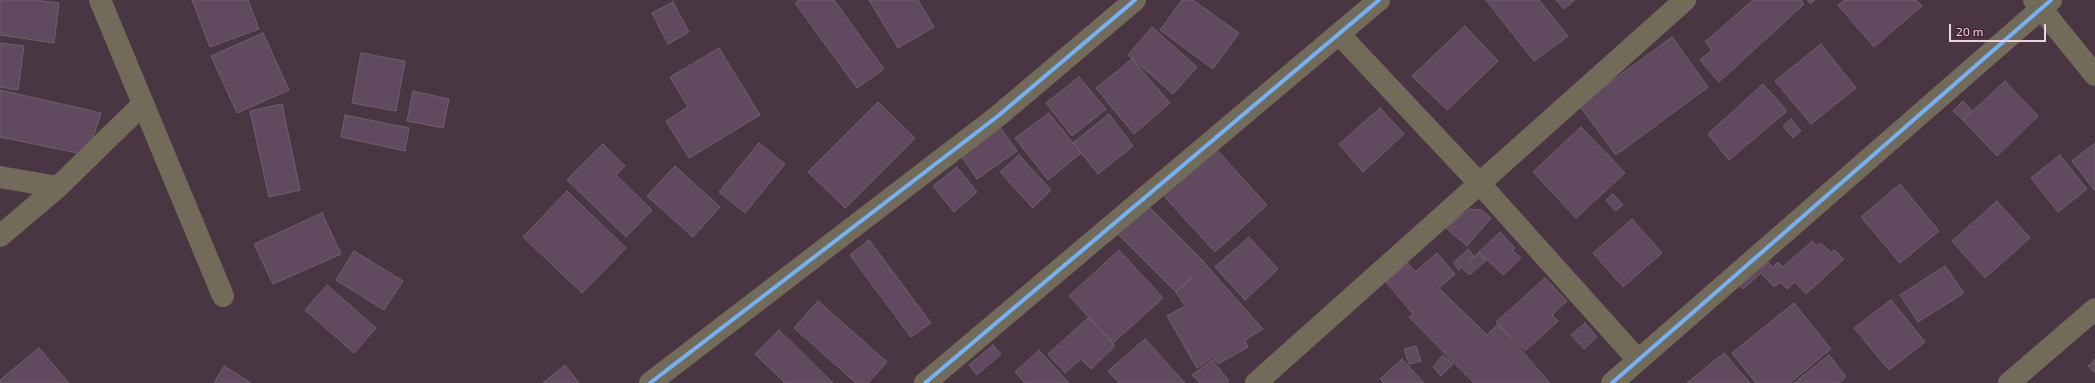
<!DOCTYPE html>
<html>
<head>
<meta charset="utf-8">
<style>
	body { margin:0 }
	#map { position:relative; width:2095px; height:383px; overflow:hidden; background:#4a3542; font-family:"Exo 2",sans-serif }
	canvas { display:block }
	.scale { position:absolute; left:1949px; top:24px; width:97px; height:18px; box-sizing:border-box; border:2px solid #ecd4e1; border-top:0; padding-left:5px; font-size:12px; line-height:14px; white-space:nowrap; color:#ecd4e1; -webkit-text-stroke:3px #472339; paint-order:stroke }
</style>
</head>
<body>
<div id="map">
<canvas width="2095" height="383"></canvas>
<div class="scale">20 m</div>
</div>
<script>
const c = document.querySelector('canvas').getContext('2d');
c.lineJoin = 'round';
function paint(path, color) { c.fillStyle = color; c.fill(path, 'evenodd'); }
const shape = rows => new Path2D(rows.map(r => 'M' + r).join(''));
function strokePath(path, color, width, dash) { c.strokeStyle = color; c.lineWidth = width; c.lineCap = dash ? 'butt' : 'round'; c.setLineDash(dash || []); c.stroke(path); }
const building = shape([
	[0,0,35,0,59,3,54,43,0,35,0,0],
	[192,0,248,0,259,29,210,47,192,0],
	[799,0,834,0,884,69,857,88,795,3,799,0],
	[869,0,918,0,934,27,898,48,869,0],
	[1182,0,1193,0,1239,33,1213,69,1160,30,1182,0],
	[1486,0,1539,0,1568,36,1534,61,1486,0],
	[1556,0,1575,0,1564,9,1556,0],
	[1753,0,1801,0,1804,4,1719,82,1700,60,1712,50,1705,42,1753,0],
	[1807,0,1815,0,1811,4,1807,0],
	[1845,0,1916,0,1922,6,1874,47,1838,5,1845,0],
	[673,2,689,32,668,44,652,13,673,2],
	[1465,26,1498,61,1447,110,1412,76,1465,26],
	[1152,27,1197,67,1173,94,1128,55,1152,27],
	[263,33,289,90,237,113,211,56,263,33],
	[1672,37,1708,87,1616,155,1579,105,1672,37],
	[0,43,24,46,18,90,0,87,0,43],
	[1821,44,1856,88,1811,124,1775,81,1821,44],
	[719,48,760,115,689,158,666,121,688,107,670,77,719,48],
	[361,53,405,61,396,111,352,103,361,53],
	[1132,59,1170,103,1134,134,1096,88,1132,59],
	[1079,77,1106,109,1072,136,1046,103,1079,77],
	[2005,81,2038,116,1997,156,1963,120,2005,81],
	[1763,84,1787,111,1729,160,1708,134,1763,84],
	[0,90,101,113,87,155,0,137,0,90],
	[413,91,449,99,443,128,407,121,413,91],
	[1963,101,1972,111,1963,120,1953,111,1963,101],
	[878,102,915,138,845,208,808,172,878,102],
	[282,104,300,190,269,197,250,111,282,104],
	[1380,108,1404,134,1363,172,1339,144,1380,108],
	[1049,113,1081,153,1048,180,1015,138,1049,113],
	[1109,114,1133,146,1098,174,1073,143,1109,114],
	[345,115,409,128,405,151,341,137,345,115],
	[1791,119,1801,131,1793,138,1783,126,1791,119],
	[995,120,1017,151,977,179,955,147,995,120],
	[1581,127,1625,173,1576,218,1533,172,1581,127],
	[759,143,785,164,745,213,719,192,759,143],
	[2095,143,2095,191,2072,161,2095,143],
	[603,144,625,166,616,175,652,210,626,237,567,180,603,144],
	[1215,148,1267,205,1215,252,1163,195,1215,148],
	[1019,155,1051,190,1033,208,1000,172,1019,155],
	[2060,155,2087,189,2058,212,2031,178,2060,155],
	[675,166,720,207,693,237,647,196,675,166],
	[957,167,977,192,954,212,933,186,957,167],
	[1900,184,1939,231,1900,263,1861,217,1900,184],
	[567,191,626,248,582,293,523,237,567,191],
	[1613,194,1623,205,1615,211,1606,200,1613,194],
	[1142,200,1205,263,1176,292,1113,229,1142,200],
	[1997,201,2030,238,1985,278,1952,241,1997,201],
	[1470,209,1482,210,1491,218,1467,246,1446,228,1470,209],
	[322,213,341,254,273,284,254,244,322,213],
	[1632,219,1662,253,1623,287,1593,253,1632,219],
	[1500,232,1515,248,1512,250,1521,258,1503,275,1479,252,1500,232],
	[1249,237,1278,269,1245,300,1215,267,1249,237],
	[869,240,931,323,911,337,850,255,869,240],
	[1812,241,1816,246,1821,243,1831,253,1834,250,1844,259,1806,294,1795,282,1787,289,1780,282,1774,287,1761,273,1743,289,1737,283,1768,262,1773,267,1778,262,1783,267,1812,241],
	[1468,249,1474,256,1459,270,1453,263,1468,249],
	[1119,250,1163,298,1113,343,1069,296,1119,250],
	[354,251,403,281,384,310,336,280,354,251],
	[1479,252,1486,260,1470,275,1463,269,1479,252],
	[1437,253,1455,274,1439,288,1487,335,1498,324,1550,383,1474,383,1409,317,1413,314,1386,282,1408,263,1415,272,1437,253],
	[1206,265,1263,329,1245,340,1248,347,1218,364,1213,357,1197,368,1167,316,1185,306,1176,292,1206,265],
	[1945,266,1964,293,1918,322,1900,295,1945,266],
	[1545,278,1567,301,1552,315,1558,321,1525,351,1496,322,1545,278],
	[327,285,376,328,354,353,305,310,327,285],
	[1891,300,1925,342,1889,370,1854,328,1891,300],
	[818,301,887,362,868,383,856,383,794,328,818,301],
	[1794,303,1831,349,1790,383,1756,383,1732,353,1794,303],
	[1089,317,1115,346,1091,369,1081,359,1065,373,1048,354,1089,317],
	[1585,323,1597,337,1584,349,1571,335,1585,323],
	[779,330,833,383,785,383,755,354,779,330],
	[1145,339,1185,383,1119,383,1108,371,1145,339],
	[993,345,1001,354,977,375,969,365,993,345],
	[1416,346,1421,361,1409,364,1404,349,1416,346],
	[39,348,69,383,0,383,0,380,39,348],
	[1039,350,1069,383,1025,383,1015,372,1039,350],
	[1724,353,1750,383,1687,383,1724,353],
	[1443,355,1453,364,1441,376,1433,367,1443,355],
	[1829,355,1846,377,1839,383,1794,383,1829,355],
	[1402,359,1424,383,1384,383,1380,379,1402,359],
	[2095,359,2095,373,2088,366,2095,359],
	[1212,360,1229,381,1226,383,1200,383,1192,375,1212,360],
	[565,365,579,383,543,383,565,365],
	[224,366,251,383,214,383,224,366]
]);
paint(building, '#614960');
strokePath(building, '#70616d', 1);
strokePath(shape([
	[100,0,223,296],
	[2034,0,2095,75],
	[1340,35,1480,184,1638,360],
	[0,177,58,187],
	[0,236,58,187,143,104],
	[650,383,998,116,1135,0],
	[925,383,1379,0],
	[1256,383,1685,0],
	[1612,383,2051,0],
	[2009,383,2095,309]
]), '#736b5a', 22);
strokePath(shape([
	[650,383,998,116,1135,0],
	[925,383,1379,0],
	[1612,383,2051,0]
]), '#73b2f8', 4);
</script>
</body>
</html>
